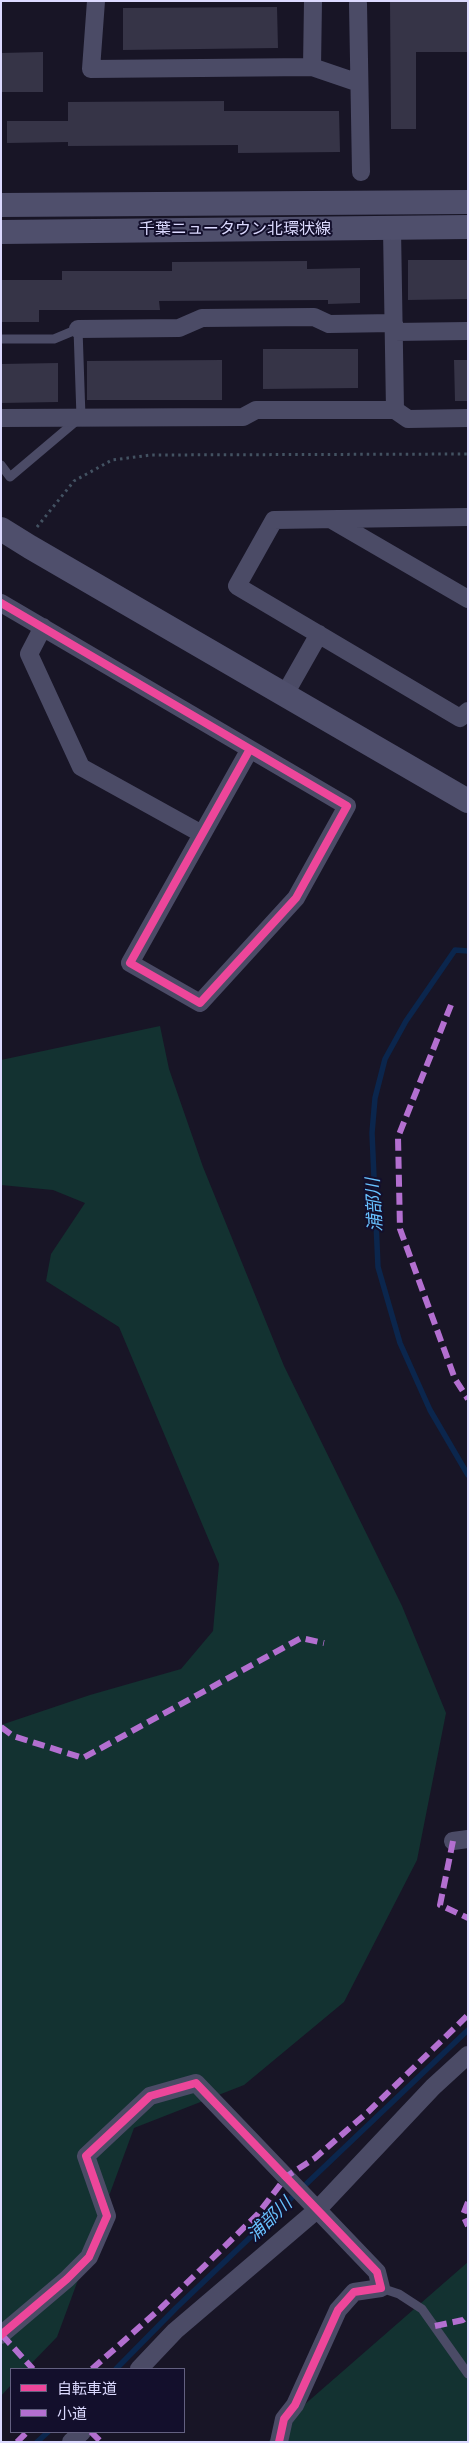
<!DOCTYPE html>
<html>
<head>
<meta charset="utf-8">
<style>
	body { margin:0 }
	#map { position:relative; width:469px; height:2443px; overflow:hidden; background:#181526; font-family:"Fira Sans","Noto Sans JP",sans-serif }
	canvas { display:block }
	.frame { position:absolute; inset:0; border:2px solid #dcdaff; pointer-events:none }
	.legend { position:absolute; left:10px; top:2368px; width:175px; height:65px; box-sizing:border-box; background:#130f2c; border:1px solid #636080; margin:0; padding:6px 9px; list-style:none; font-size:15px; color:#dcdaff }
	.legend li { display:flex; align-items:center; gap:10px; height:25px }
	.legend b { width:25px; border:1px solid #636080 }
</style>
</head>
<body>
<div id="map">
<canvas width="469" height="2443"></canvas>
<div class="frame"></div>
<ul class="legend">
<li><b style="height:6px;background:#ed469a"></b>自転車道</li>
<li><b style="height:6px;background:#b36fd0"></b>小道</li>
</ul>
</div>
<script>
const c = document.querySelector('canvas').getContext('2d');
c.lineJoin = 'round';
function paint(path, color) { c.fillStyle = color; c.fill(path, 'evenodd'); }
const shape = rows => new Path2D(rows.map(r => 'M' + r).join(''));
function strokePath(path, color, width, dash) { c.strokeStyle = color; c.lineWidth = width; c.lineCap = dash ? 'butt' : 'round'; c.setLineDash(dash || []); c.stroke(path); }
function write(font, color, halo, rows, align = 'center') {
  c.font = font + ' "Fira Sans","Noto Sans JP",sans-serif'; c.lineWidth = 4; c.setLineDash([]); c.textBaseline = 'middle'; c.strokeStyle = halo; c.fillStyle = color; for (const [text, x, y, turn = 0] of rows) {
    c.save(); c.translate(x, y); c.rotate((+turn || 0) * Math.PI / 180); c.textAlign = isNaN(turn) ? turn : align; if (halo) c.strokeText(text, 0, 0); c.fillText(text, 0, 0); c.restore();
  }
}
paint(shape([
	[160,1026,169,1069,203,1167,284,1366,402,1606,446,1713,417,1860,344,2002,244,2085,134,2128,57,2337,26,2369,11,2369,11,2385,1,2396,1,1725,90,1695,181,1669,213,1631,219,1564,119,1327,46,1281,51,1254,85,1203,53,1190,1,1185,1,1060],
	[468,2262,468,2442,268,2442,288,2419]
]), '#133231');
strokePath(shape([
	[468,951,455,950,406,1021,385,1059,375,1098,372,1133,378,1267,400,1343,430,1410,468,1475],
	[116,2369,176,2308,468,2030],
	[37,2442,48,2432]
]), '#0b264d', 5.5);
paint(shape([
	[390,1,468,1,468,52,416,52,416,129,391,129],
	[277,7,278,48,123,50,123,8],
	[43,52,43,92,1,92,1,53],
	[224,101,224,111,339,111,340,152,238,153,238,145,68,146,68,142,7,143,7,121,68,121,68,102],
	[408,260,468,260,468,299,408,300],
	[307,261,307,269,360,268,360,303,328,304,328,300,159,301,160,310,39,310,39,322,1,322,1,280,62,280,62,271,172,271,172,262],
	[263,349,358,349,358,388,263,389],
	[222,360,222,400,87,400,87,361],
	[454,360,468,360,468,401,455,401],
	[58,363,58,402,1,403,1,364]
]), '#363447');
strokePath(shape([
	[37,527,74,481,112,460,151,455,468,454]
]), '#435262', 3, [2.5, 4]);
strokePath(shape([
	[1,339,54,339,78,329,81,417,10,477,1,465],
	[381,2288,399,2294,422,2309,468,2374]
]), '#4b4b66', 9);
strokePath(shape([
	[96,1,91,69,312,67,359,83],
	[358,4,361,172],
	[312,67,313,1],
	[392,229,395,410],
	[78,329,179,328,202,318,314,317,329,324,394,323],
	[394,332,468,331],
	[1,418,243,417,256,410,395,410,408,419,468,418],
	[468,517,274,520,237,586,460,718,468,711],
	[332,520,468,599],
	[1,603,347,806,296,898,200,1003,130,963,250,749],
	[43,627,29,654,81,767,202,834],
	[285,694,319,634],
	[453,1841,468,1839],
	[1,2335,67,2279,89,2257,107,2216,86,2156,150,2096,196,2083,377,2272,381,2288,354,2292,338,2310,295,2405,284,2419,279,2442],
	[139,2369,175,2331,318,2209,433,2087,468,2055],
	[71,2442,82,2432]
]), '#4b4b66', 18);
strokePath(shape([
	[1,205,468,202],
	[1,232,468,227],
	[1,529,30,547,468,801]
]), '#4f4f6c', 24);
strokePath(shape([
	[451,1005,398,1137,400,1229,455,1379,468,1399],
	[1,1727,13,1736,83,1758,301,1638,324,1643],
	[453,1841,440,1905,468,1918],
	[468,2202,463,2215,468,2226],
	[435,2326,463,2320,468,2316],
	[2,2335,33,2369],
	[92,2369,161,2308,257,2215,287,2176,315,2158,368,2112,468,2015],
	[91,2432,101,2442],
	[17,2442,27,2432]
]), '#b36fd0', 6, [12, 6]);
strokePath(shape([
	[1,603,347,806,296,898,200,1003,130,963,250,749],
	[1,2335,67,2279,89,2257,107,2216,86,2156,150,2096,196,2083,377,2272,381,2288,354,2292,338,2310,295,2405,284,2419,279,2442]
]), '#ed469a', 8);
write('16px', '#dcdaff', '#130f2c', [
	["千葉ニュータウン北環状線",235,230]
]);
write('italic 18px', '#68c2ff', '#130f2c', [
	["浦部川",375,1205,-93],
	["浦部川",270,2220,-44]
]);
</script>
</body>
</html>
